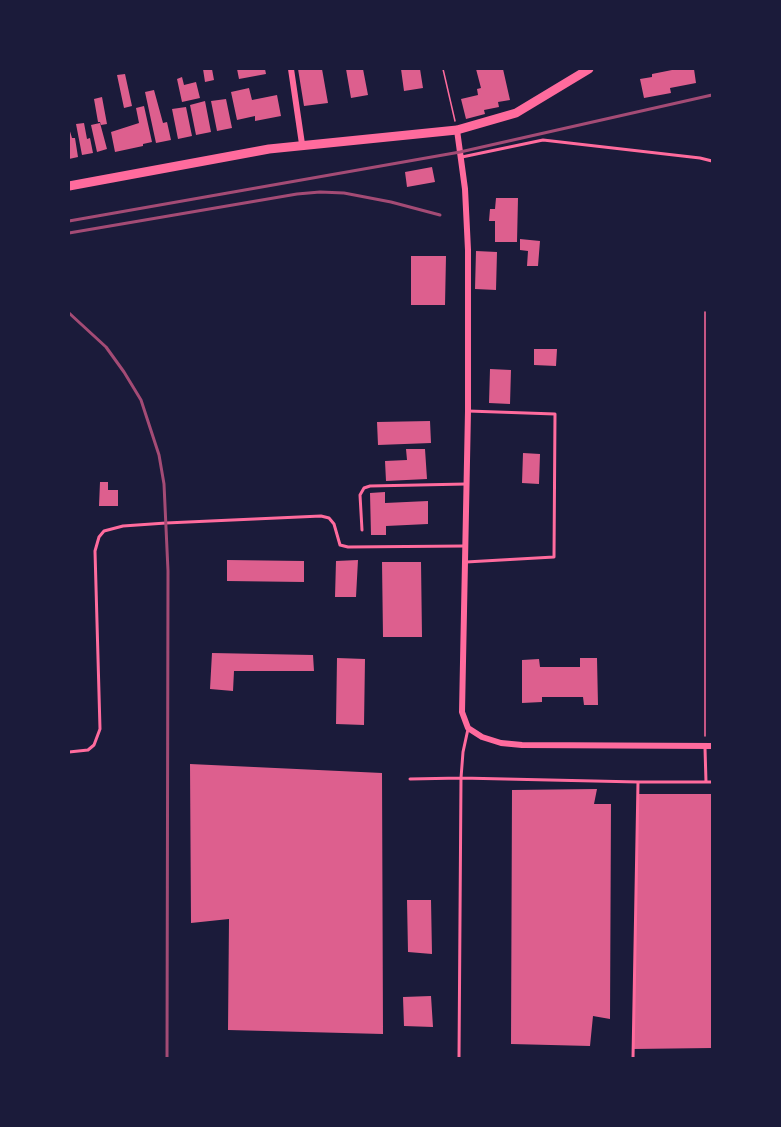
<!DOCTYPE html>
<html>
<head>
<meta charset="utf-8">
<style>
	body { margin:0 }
	#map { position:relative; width:781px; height:1127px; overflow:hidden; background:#1b1b3a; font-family:Lora,serif }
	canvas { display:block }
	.frame { position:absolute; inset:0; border:70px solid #1b1b3a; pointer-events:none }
</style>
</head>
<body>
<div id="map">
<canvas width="781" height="1127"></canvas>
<div class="frame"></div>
</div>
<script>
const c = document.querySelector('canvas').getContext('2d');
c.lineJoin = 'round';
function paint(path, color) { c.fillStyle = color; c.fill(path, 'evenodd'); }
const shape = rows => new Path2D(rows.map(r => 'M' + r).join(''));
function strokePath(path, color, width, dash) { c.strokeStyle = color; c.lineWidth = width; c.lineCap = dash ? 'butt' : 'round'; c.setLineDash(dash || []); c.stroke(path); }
paint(shape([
	[203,69,212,69,214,80,205,82],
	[237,69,265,69,266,74,239,79],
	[298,69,322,69,328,103,304,106],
	[346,69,363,69,368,95,351,98],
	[401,69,420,69,423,88,404,91],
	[476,69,503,69,510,100,498,102,499,107,484,110,485,114,466,119,461,99,478,95,477,89,481,88],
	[677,69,694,69,696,83,670,88,671,93,644,98,640,79,652,77,652,74],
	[125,74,132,106,124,108,117,75],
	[182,77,184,85,196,82,200,98,182,102,177,79],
	[249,88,252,100,277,95,281,116,255,121,255,116,237,120,231,92],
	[154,90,163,123,167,122,171,140,156,143,145,92],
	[102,97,107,124,101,125,100,122,98,122,94,99],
	[226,99,232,128,217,131,211,101],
	[205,101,211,132,196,135,190,105],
	[144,106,152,142,143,144,143,146,115,152,111,132,139,123,136,108],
	[186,107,192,136,178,139,172,109],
	[84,123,87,139,90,138,93,153,82,155,76,124],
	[100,123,107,149,97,152,91,125],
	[69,128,72,138,75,138,78,157,69,159],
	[432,167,435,182,407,187,405,172],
	[496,198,518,198,517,242,495,242,495,221,489,221,490,209,495,209],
	[520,239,540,241,538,266,527,266,528,251,520,250],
	[476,251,497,252,496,290,475,289],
	[411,256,446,256,445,305,411,305],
	[534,349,557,349,556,366,534,365],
	[490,369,511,370,510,404,489,403],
	[430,421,431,443,378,445,377,422],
	[406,449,425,449,427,479,386,481,385,461,407,460],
	[523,453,540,454,539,484,522,483],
	[100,482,108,482,108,490,118,490,118,506,99,506],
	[385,492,385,503,428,501,428,524,386,526,386,535,371,535,370,493],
	[227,560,304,561,304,582,227,581],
	[358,560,356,597,335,597,336,561],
	[382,562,421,562,422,637,383,637],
	[212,653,313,655,314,671,234,671,233,691,210,689],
	[337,658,365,659,364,725,336,724],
	[580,658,597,658,598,705,584,705,583,697,542,697,542,702,522,703,522,660,539,659,540,667,580,667],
	[190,764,382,773,383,1034,228,1030,229,919,191,923],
	[597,789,594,804,611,804,610,1019,593,1016,590,1046,511,1044,512,790],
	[638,794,712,794,712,1048,633,1049],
	[407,900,431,900,432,954,408,952],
	[431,996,433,1027,404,1026,403,997]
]), '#dd5f8e');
strokePath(shape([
	[443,69,455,121],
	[705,312,705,736]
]), '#ff6b9d', 1.5);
strokePath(shape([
	[462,157,543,140,700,158,712,161],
	[362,530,360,495,364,488,370,486,466,484],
	[466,562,554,557,555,414,468,411],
	[705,748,706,782],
	[69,752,88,750,94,745,100,729,95,551,99,537,104,531,123,526,166,523,321,516,329,518,334,524,340,545,348,547,464,546],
	[410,779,461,778,638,782,712,782],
	[459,1058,461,778,463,752,468,729],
	[633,1058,638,782]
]), '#ff6b9d', 3);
strokePath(shape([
	[291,69,302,144],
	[457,130,465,189,468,250,468,411,462,712,468,728,482,737,501,743,522,745,712,746]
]), '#ff6b9d', 6);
strokePath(shape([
	[69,186,269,149,457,130,516,113,589,69]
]), '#ff6b9d', 9);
strokePath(shape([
	[69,221,460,152,712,95],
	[69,233,297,194,320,192,344,193,391,202,440,215],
	[69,313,106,347,124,372,141,400,159,455,164,484,168,571,167,1058]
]), '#a44b75', 3);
</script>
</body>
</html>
